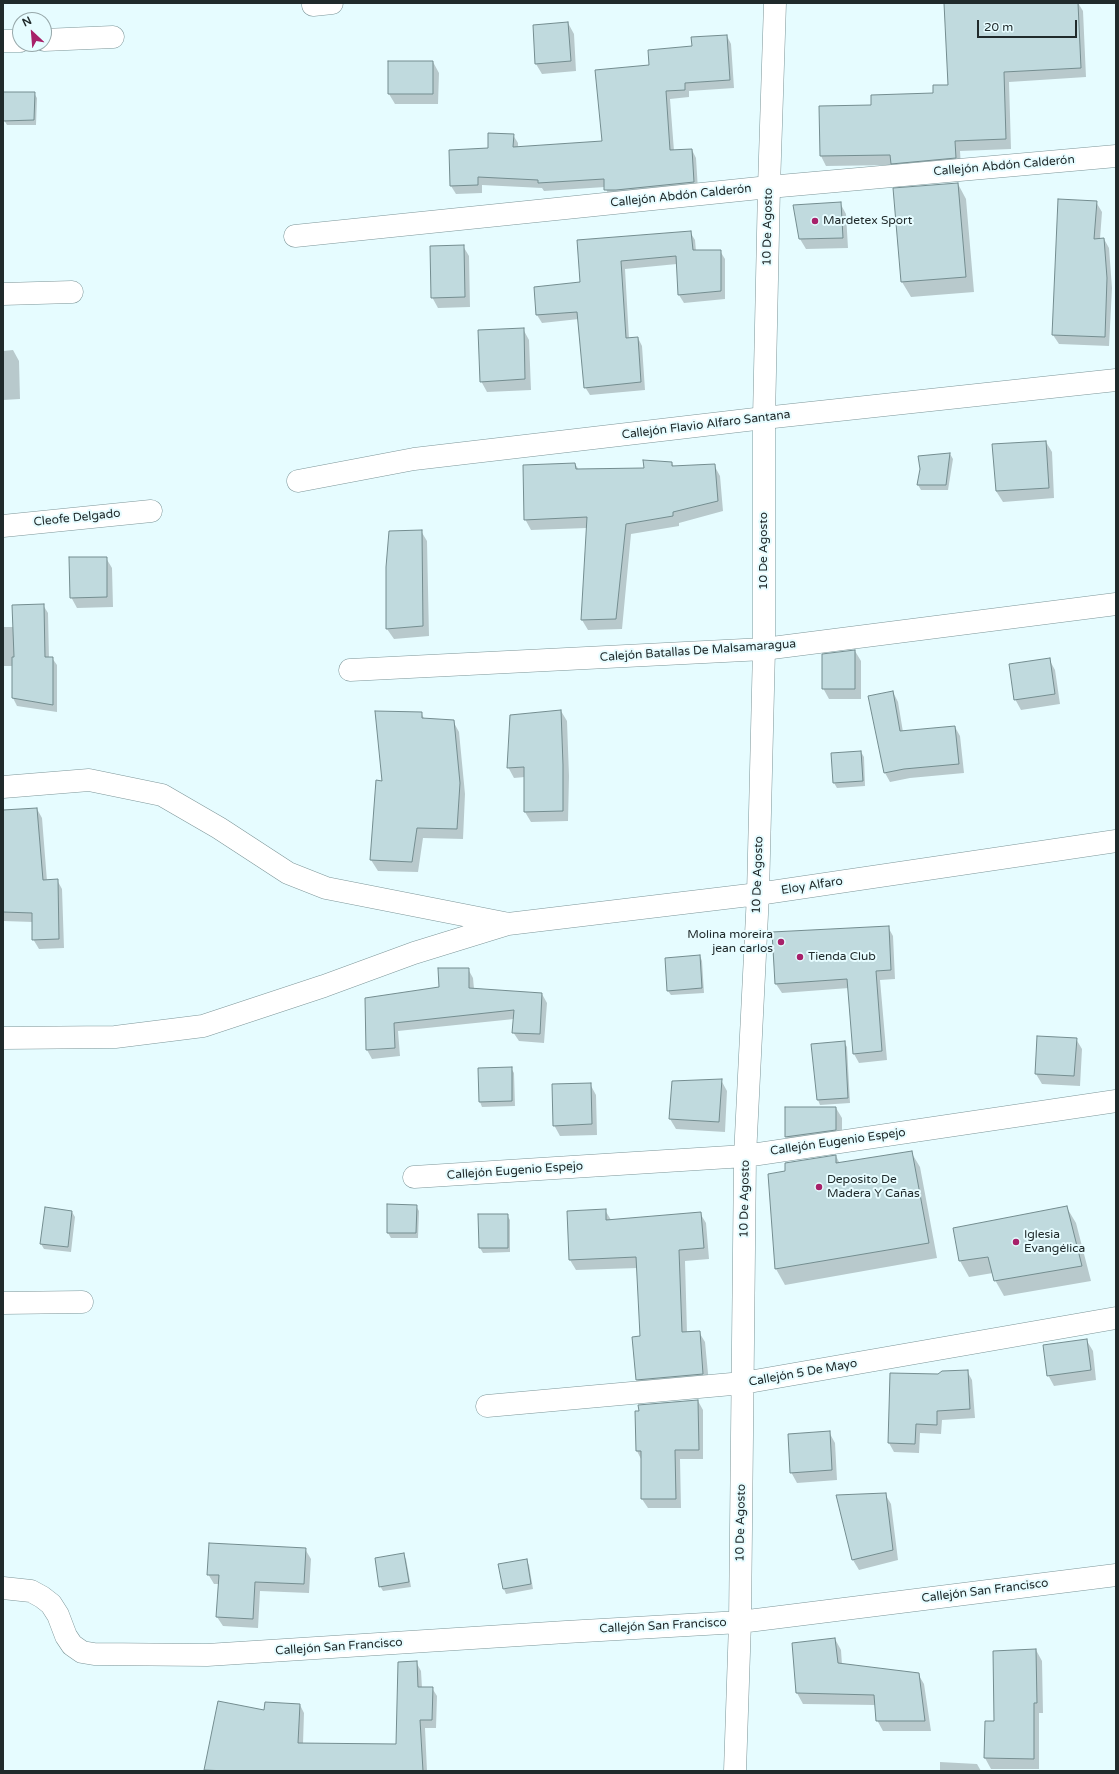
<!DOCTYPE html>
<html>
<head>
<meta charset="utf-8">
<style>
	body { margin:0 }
	#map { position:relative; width:1119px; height:1774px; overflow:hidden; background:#e6fcff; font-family:"Varela Round",sans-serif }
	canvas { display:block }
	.frame { position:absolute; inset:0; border:4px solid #202a2b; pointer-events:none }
	.north { position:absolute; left:12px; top:12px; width:40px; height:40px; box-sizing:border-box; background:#e6fcff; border:1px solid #97a8aa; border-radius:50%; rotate:334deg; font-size:11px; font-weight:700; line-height:16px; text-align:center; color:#202a2b }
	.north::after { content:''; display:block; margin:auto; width:14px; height:18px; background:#a72069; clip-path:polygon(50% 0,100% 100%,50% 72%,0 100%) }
	.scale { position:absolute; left:977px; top:20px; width:100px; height:18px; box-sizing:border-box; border:2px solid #202a2b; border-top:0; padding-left:5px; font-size:12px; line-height:14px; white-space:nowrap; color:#202a2b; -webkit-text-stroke:3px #e6fcff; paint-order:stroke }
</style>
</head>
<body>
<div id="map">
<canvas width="1119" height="1774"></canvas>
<div class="frame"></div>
<div class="north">N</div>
<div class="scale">20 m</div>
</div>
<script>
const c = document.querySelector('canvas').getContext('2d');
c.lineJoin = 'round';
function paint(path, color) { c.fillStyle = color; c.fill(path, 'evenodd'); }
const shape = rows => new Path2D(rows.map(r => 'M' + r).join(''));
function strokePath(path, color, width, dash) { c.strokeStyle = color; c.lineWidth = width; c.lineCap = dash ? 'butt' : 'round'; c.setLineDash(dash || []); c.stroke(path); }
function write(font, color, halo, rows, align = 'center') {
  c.font = font + ' "Varela Round",sans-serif'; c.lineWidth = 4; c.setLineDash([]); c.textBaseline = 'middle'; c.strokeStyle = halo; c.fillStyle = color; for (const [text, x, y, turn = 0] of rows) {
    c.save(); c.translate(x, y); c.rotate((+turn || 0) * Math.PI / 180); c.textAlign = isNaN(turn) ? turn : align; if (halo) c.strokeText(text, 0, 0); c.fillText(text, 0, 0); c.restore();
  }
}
paint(shape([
	[945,3,1078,3,1083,11,1086,77,1009,82,1011,149,960,151,961,167,898,173,893,165,826,166,821,156,820,107,872,106,934,94,949,86],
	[568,23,574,34,576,71,542,74,536,64],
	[727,36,731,44,734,88,689,91,689,97,670,99,674,151,692,150,696,158,698,190,610,198,605,187,544,191,542,188,482,185,482,193,456,194,451,186,450,151,489,148,513,135,518,143,518,148,603,142,650,65,693,47],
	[433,62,439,73,438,104,395,104,389,94],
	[34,93,37,98,36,125,7,125,4,120],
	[958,184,966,199,974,292,911,297,902,282],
	[1096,202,1102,212,1100,239,1104,239,1109,248,1112,288,1109,346,1059,344,1053,335],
	[840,203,846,214,848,248,806,249,800,239],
	[690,232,695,240,696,251,720,251,725,259,725,299,684,303,679,295,677,264,625,269,629,339,638,338,642,346,645,390,590,395,585,387,579,319,542,323,537,315,535,288,581,283,578,241],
	[463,246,469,256,470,307,438,308,432,297],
	[523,329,529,340,531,390,487,392,481,381],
	[13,350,19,361,20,399,3,400,3,351],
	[1046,442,1052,452,1054,498,1003,502,996,491,993,445],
	[950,454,953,459,948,490,921,490,918,485],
	[672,463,674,467,714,465,720,476,723,511,679,523,679,526,631,534,622,629,588,630,582,620,587,528,531,530,525,519,575,464,579,470,645,469],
	[421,531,427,541,429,636,394,639,387,629],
	[106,558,112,568,113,607,77,608,71,597],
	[43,605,48,613,49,658,52,658,57,665,57,712,17,706,13,698,13,666,3,666,3,627,14,627],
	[855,651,861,661,861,699,829,699,823,688],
	[1049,659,1055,670,1060,704,1021,710,1015,699],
	[893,692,898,702,903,732,955,727,960,736,964,773,910,778,890,782,885,773],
	[561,711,567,721,569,776,568,821,531,822,525,812,525,777,514,778,508,767],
	[421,713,425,720,453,721,459,732,465,794,463,839,423,838,418,872,378,871,371,860,377,781,383,782],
	[861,752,864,757,865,786,837,788,834,783,832,754],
	[37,809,42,818,47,881,57,880,62,889,64,948,39,949,33,939,33,922,3,921,3,811],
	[888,927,893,936,895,979,880,980,887,1060,859,1063,854,1054,849,988,782,993,776,984],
	[700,956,702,961,704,993,671,995,668,991],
	[468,969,473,978,474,989,542,994,547,1003,544,1043,519,1041,513,1032,514,1019,398,1031,400,1056,372,1059,367,1050,366,999,441,988],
	[1076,1039,1082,1049,1080,1086,1042,1084,1036,1074],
	[844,1042,847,1047,850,1103,820,1105,818,1100],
	[511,1068,514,1073,515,1106,482,1107,480,1102,479,1069],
	[721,1080,727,1091,725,1132,676,1129,670,1119],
	[590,1084,596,1095,597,1135,560,1136,554,1125],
	[786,1108,836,1108,842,1118,842,1140,792,1148,786,1137],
	[911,1152,920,1167,937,1258,785,1285,776,1269,769,1175,786,1172,836,1156,840,1164],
	[416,1206,419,1211,418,1238,391,1238,388,1233],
	[1067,1208,1076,1223,1091,1281,1004,1296,995,1280,993,1273,969,1277,960,1261,954,1228],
	[605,1210,611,1220,700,1213,706,1223,709,1259,685,1261,687,1333,699,1332,705,1342,709,1384,643,1390,637,1380,641,1337,638,1268,576,1270,570,1260,568,1212],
	[72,1212,75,1217,71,1252,44,1249,41,1244],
	[479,1215,507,1215,510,1220,510,1252,483,1253,480,1248],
	[1087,1341,1093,1351,1096,1380,1054,1386,1048,1375],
	[967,1371,972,1380,975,1418,942,1420,941,1434,920,1433,919,1453,894,1452,889,1443,891,1374,939,1375],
	[698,1401,703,1410,703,1459,680,1459,681,1508,648,1508,642,1499,642,1461,637,1451],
	[829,1432,835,1443,837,1480,797,1483,791,1472],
	[885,1494,891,1504,898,1560,859,1570,853,1560],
	[305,1549,311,1559,309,1593,260,1591,258,1628,223,1626,217,1617,219,1584,214,1584,208,1574],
	[403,1554,406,1559,411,1587,383,1591,380,1586],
	[526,1560,529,1565,533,1589,506,1594,504,1589],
	[835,1639,841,1650,842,1665,918,1674,924,1684,931,1731,883,1731,877,1720,876,1705,803,1704,797,1693,793,1644],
	[1036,1650,1042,1661,1043,1713,1039,1713,1039,1769,991,1769,985,1758,986,1722,995,1722],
	[416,1662,421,1671,422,1688,432,1688,437,1696,436,1728,425,1728,427,1771,206,1771,205,1769,265,1711,300,1705,304,1713,303,1744,397,1745],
	[940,1762,977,1764,981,1771,940,1771]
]), '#0003');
const building = shape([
	[944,3,1078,3,1081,68,1004,72,1006,139,955,141,956,158,891,164,890,155,820,156,819,106,871,105,871,95,933,93,933,85,948,85,944,3],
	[568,22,571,61,535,64,533,25,568,22],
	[727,35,730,80,685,83,685,90,666,91,670,150,692,149,694,182,616,190,604,190,604,179,538,183,538,180,478,177,478,185,450,186,449,150,488,148,488,133,514,134,513,147,602,141,595,70,649,65,648,50,692,46,691,37,727,35],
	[388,61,433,61,433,94,388,94,388,61],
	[3,92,35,92,34,120,3,121,3,92],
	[958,183,966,277,901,282,893,188,958,183],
	[1058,199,1097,201,1094,239,1104,238,1107,278,1105,337,1052,335,1058,199],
	[841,202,843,238,799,239,793,205,841,202],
	[691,231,693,250,721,250,721,291,678,295,676,256,621,261,626,338,638,337,641,382,584,388,577,312,536,315,534,287,580,282,577,240,691,231],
	[464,245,465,297,431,298,430,246,464,245],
	[524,328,525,379,480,382,478,330,524,328],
	[1046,441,1049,488,996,491,992,444,1046,441],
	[950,453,946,485,917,485,920,469,918,456,950,453],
	[643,460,672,462,672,466,715,464,718,501,673,512,673,516,626,524,616,619,581,620,587,517,524,520,523,465,575,463,576,469,644,468,643,460],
	[422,530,423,626,386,629,386,567,389,531,422,530],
	[69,557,107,557,107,597,70,598,69,557],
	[44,604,45,657,53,657,53,705,12,698,12,657,14,657,12,605,44,604],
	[855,650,855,689,822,689,822,654,855,650],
	[1050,658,1055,694,1014,700,1009,664,1050,658],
	[893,691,900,731,955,726,959,764,904,769,884,773,868,696,893,691],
	[561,710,563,765,563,811,524,812,524,767,507,768,510,715,561,710],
	[375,711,422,712,422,718,454,720,460,783,457,829,417,828,412,862,370,860,376,780,382,781,375,711],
	[861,751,863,781,833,783,831,753,861,751],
	[37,808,43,880,58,879,59,939,32,940,32,913,3,912,3,810,37,808],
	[889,926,891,970,876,971,882,1051,853,1054,847,979,775,984,772,932,889,926],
	[700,955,702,988,667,991,665,958,700,955],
	[438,968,469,968,469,988,542,993,540,1034,512,1033,514,1010,394,1023,395,1048,366,1050,365,998,439,987,438,968],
	[1037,1036,1077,1038,1074,1076,1035,1074,1037,1036],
	[845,1041,848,1098,817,1100,811,1044,845,1041],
	[512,1067,512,1101,479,1102,478,1068,512,1067],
	[722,1079,719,1122,669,1119,672,1081,722,1079],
	[591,1083,592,1124,553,1126,552,1084,591,1083],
	[785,1107,836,1107,836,1130,785,1137,785,1107],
	[912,1151,929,1243,775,1269,768,1174,785,1171,785,1163,836,1155,836,1163,912,1151],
	[387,1204,417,1205,416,1233,387,1233,387,1204],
	[1067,1206,1082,1266,994,1281,988,1257,959,1261,953,1228,1067,1206],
	[45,1207,72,1211,68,1247,40,1244,45,1207],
	[606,1209,606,1220,701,1212,704,1248,679,1250,682,1332,700,1331,703,1374,636,1380,632,1337,640,1336,636,1257,569,1260,567,1211,606,1209],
	[478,1214,508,1214,508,1248,479,1248,478,1214],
	[1087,1339,1091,1370,1047,1376,1043,1345,1087,1339],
	[968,1370,970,1409,937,1411,937,1425,916,1424,915,1444,888,1443,890,1373,938,1374,942,1371,968,1370],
	[698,1400,699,1450,675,1450,676,1499,641,1499,641,1451,636,1451,635,1411,639,1411,638,1405,698,1400],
	[830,1431,832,1470,790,1473,788,1434,830,1431],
	[886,1493,893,1550,852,1560,836,1495,886,1493],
	[209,1543,306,1548,304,1584,255,1582,253,1619,216,1617,219,1575,207,1575,209,1543],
	[404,1553,409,1582,379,1587,375,1558,404,1553],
	[527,1559,531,1584,503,1589,498,1564,527,1559],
	[835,1638,838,1663,919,1673,925,1721,876,1721,874,1695,796,1693,792,1643,835,1638],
	[1036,1649,1037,1703,1034,1703,1034,1759,984,1758,985,1721,994,1721,993,1651,1036,1649],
	[417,1661,418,1687,433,1687,432,1720,420,1720,423,1771,228,1771,204,1770,218,1701,264,1710,265,1702,300,1704,298,1743,396,1744,398,1662,417,1661]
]);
paint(building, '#c0dade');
strokePath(building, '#748d90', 1);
const street = shape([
	[313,5,332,3],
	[44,40,113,37],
	[3,41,20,41],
	[295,236,769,187,1116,156],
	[3,294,72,292],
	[298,481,414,459,764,418,1116,380],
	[3,526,151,511],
	[350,670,764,649,1116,604],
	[3,787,89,780,162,795,219,828,288,873,326,888,504,923],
	[3,1038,115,1037,203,1026,324,986,414,953,508,924,758,894,745,1156,740,1622,735,1771],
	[414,1177,745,1156,1116,1101],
	[3,1303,82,1302],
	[487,1406,743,1383,1116,1318],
	[3,1588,31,1591,42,1597,51,1604,58,1615,66,1636,72,1645,82,1652,94,1654,207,1655,566,1632,740,1622,1116,1575]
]);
const secondary = shape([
	[775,3,769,187,764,418,764,649,758,894,1116,841]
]);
strokePath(street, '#7d9699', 23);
strokePath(secondary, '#7d9699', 23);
strokePath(street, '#fff', 22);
strokePath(secondary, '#fff', 22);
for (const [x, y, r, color] of [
	[815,221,4,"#a72069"],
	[781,942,4,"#a72069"],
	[800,957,4,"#a72069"],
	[819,1187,4,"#a72069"],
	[1016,1242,4,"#a72069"]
]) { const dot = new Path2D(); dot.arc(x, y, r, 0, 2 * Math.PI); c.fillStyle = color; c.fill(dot); strokePath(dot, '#e6fcff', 1.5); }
write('12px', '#202a2b', '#e6fcff', [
	["Callejón Abdón Calderón",1004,166,-5],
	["Callejón Abdón Calderón",681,196,-6],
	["10 De Agosto",768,227,-89],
	["Callejón Flavio Alfaro Santana",706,425,-7],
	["Cleofe Delgado",77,518,-6],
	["10 De Agosto",764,551,-90],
	["Calejón Batallas De Malsamaragua",698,651,-4],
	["10 De Agosto",758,875,-88],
	["Eloy Alfaro",812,886,-9],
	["Callejón Eugenio Espejo",838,1142,-8],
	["Callejón Eugenio Espejo",515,1171,-4],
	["10 De Agosto",745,1199,-89],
	["Callejón 5 De Mayo",803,1373,-10],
	["10 De Agosto",741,1523,-89],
	["Callejón San Francisco",985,1591,-7],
	["Callejón San Francisco",663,1626,-3],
	["Callejón San Francisco",339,1647,-4]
]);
write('12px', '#202a2b', '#e6fcff', [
	["Mardetex Sport",823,221],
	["Molina moreira",773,935,"right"],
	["jean carlos",773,949,"right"],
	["Tienda Club",808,957],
	["Deposito De",827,1180],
	["Madera Y Cañas",827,1194],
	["Iglesia",1024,1235],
	["Evangélica",1024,1249]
], 'left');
</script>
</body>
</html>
